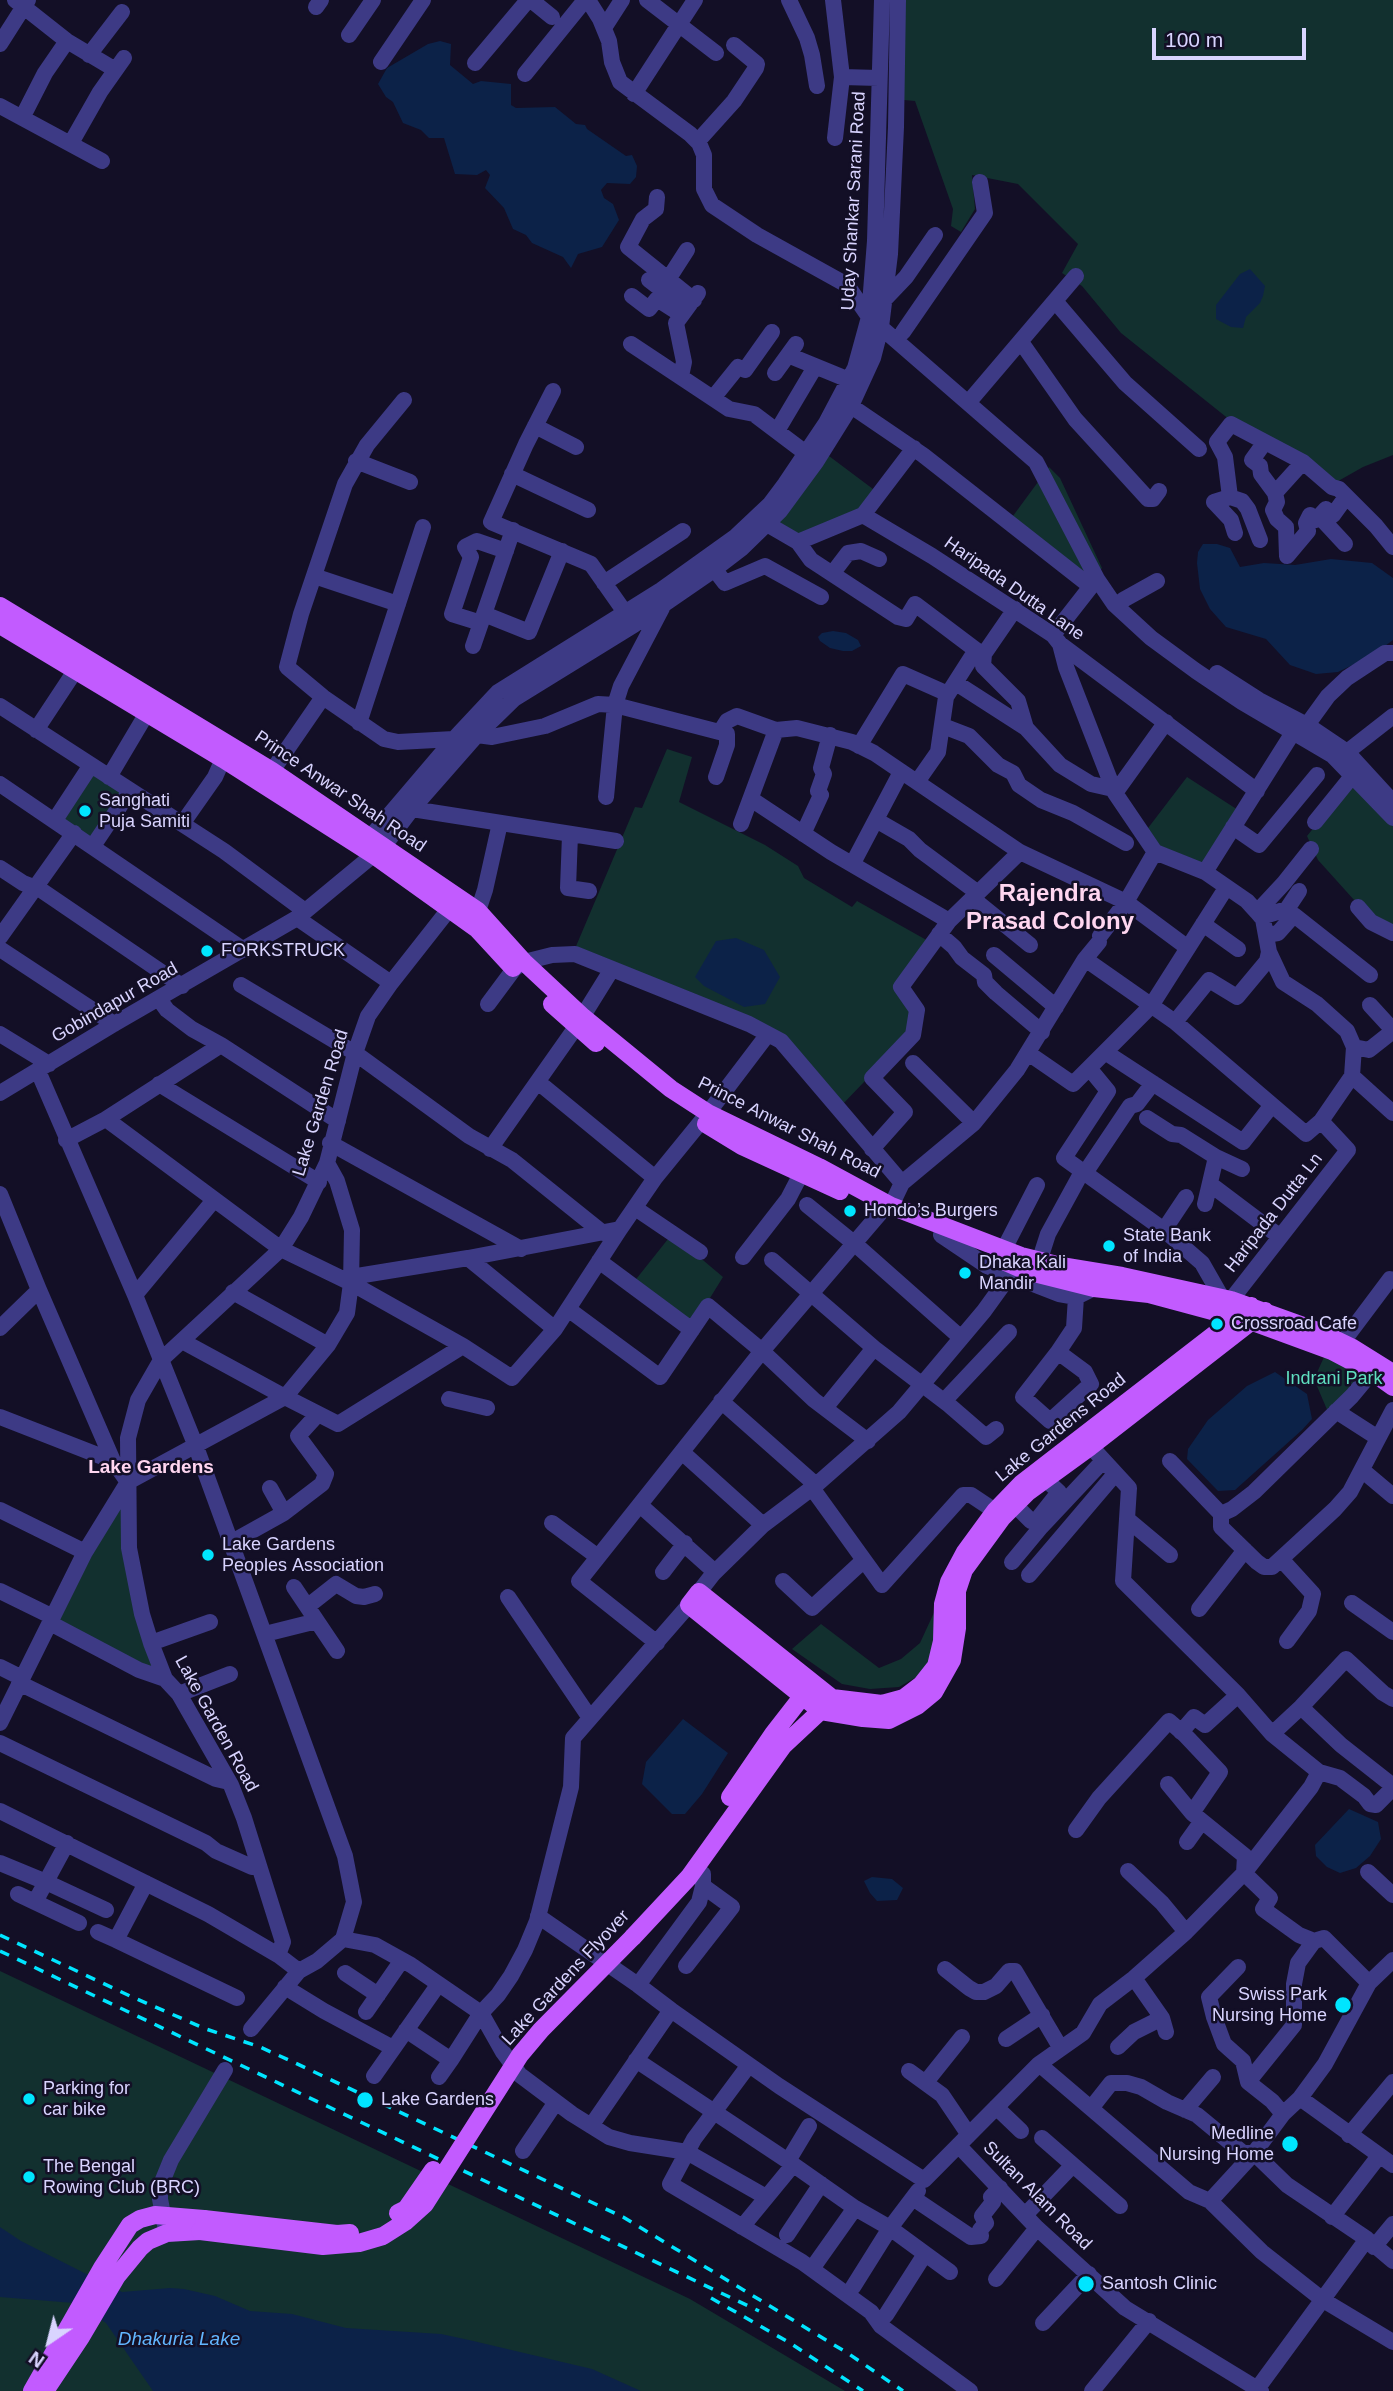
<!DOCTYPE html>
<html>
<head>
<meta charset="utf-8">
<style>
	body { margin:0 }
	#map { position:relative; width:1393px; height:2391px; overflow:hidden; background:#130f26; font-family:Arial,sans-serif }
	canvas { display:block }
	.north { position:absolute; left:14px; top:2307px; width:70px; height:70px; -webkit-text-stroke:5px #130f26; paint-order:stroke; rotate:215deg; font-size:19px; font-weight:700; line-height:28px; text-align:center; color:#d9d4ff }
	.north::after { content:''; display:block; margin:auto; width:24px; height:32px; background:#d9d4ff; clip-path:polygon(50% 0,100% 100%,50% 72%,0 100%) }
	.scale { position:absolute; left:1152px; top:28px; width:154px; height:32px; box-sizing:border-box; border:4px solid #d9d4ff; border-top:0; padding-left:9px; font-size:21px; line-height:24px; white-space:nowrap; color:#d9d4ff; -webkit-text-stroke:5px #130f26; paint-order:stroke }
</style>
</head>
<body>
<div id="map">
<canvas width="1393" height="2391"></canvas>
<div class="north">N</div>
<div class="scale">100 m</div>
</div>
<script>
const c = document.querySelector('canvas').getContext('2d');
c.lineJoin = 'round';
function paint(path, color) { c.fillStyle = color; c.fill(path, 'evenodd'); }
const shape = rows => new Path2D(rows.map(r => 'M' + r).join(''));
function strokePath(path, color, width, dash) { c.strokeStyle = color; c.lineWidth = width; c.lineCap = dash ? 'butt' : 'round'; c.setLineDash(dash || []); c.stroke(path); }
function write(font, color, halo, rows, align = 'center') {
  c.font = font + ' Arial,sans-serif'; c.lineWidth = 5; c.setLineDash([]); c.textBaseline = 'middle'; c.strokeStyle = halo; c.fillStyle = color; for (const [text, x, y, turn = 0] of rows) {
    c.save(); c.translate(x, y); c.rotate((+turn || 0) * Math.PI / 180); c.textAlign = isNaN(turn) ? turn : align; if (halo) c.strokeText(text, 0, 0); c.fillText(text, 0, 0); c.restore();
  }
}
paint(shape([
	[894,0,1393,0,1393,455,1363,467,1333,484,1240,428,1121,333,1082,286,1062,273,1078,244,1018,184,972,175,975,209,961,232,951,226,953,209,915,101,893,99],
	[825,453,881,495,866,509,798,539,767,521],
	[1049,467,1060,478,1102,568,1089,583,1010,520],
	[667,749,692,757,679,802,765,845,798,866,804,878,852,907,857,901,930,942,897,984,913,1010,909,1035,841,1106,785,1040,574,951,635,807,642,808],
	[91,769,125,792,93,839,60,818],
	[1356,775,1393,795,1393,930,1373,921,1318,860,1307,836],
	[1187,777,1238,810,1202,867,1156,850,1145,832],
	[672,1234,723,1277,692,1327,633,1283],
	[1325,1355,1367,1373,1328,1412,1314,1379],
	[124,1492,152,1668,54,1620],
	[937,1606,936,1658,920,1675,899,1687,870,1689,842,1684,792,1649,821,1624,879,1668,901,1659,920,1643],
	[0,1971,690,2299,845,2391,0,2391]
]), '#12302f');
paint(shape([
	[440,41,451,44,450,65,473,84,481,81,511,84,511,105,516,108,555,107,576,124,585,125,587,129,626,156,632,155,637,166,636,177,630,184,607,183,601,190,604,198,613,204,619,220,602,247,578,254,571,268,563,257,532,243,526,235,513,229,504,208,485,188,490,175,486,170,477,175,455,174,444,138,429,138,421,130,403,123,393,102,386,97,378,84,387,68,428,44],
	[1250,269,1265,286,1263,296,1260,303,1246,317,1243,328,1231,327,1216,319,1216,305,1240,274],
	[1203,544,1217,544,1230,548,1240,567,1264,563,1295,565,1331,559,1372,563,1393,578,1393,640,1373,655,1338,672,1316,674,1290,665,1266,639,1226,627,1210,609,1200,589,1197,563,1198,552],
	[833,631,846,633,858,640,861,646,852,651,843,651,830,648,820,641,818,637,822,633],
	[736,938,764,950,780,977,765,1004,744,1007,704,986,695,977,716,941],
	[1275,1372,1307,1394,1312,1419,1302,1430,1235,1490,1218,1491,1187,1459,1188,1449,1208,1420,1247,1386],
	[683,1719,728,1753,702,1794,685,1814,672,1814,642,1784,646,1762],
	[1349,1809,1378,1822,1381,1839,1370,1856,1356,1868,1340,1873,1327,1867,1316,1856,1315,1845],
	[872,1877,892,1879,903,1888,897,1900,877,1901,870,1893,864,1881],
	[0,2227,21,2241,122,2292,170,2288,184,2289,215,2296,250,2311,292,2314,346,2328,441,2334,469,2340,592,2369,641,2391,153,2391,106,2323,74,2303,0,2297]
]), '#0c2248');
strokePath(shape([
	[15,0,67,41,114,69],
	[531,0,552,17],
	[588,0,600,19,609,41,612,62,620,82,690,134,699,143,704,155,704,189,712,205,757,235,847,285,869,317,1036,462,1097,579,1114,604,1151,638,1196,671,1242,702,1332,755,1393,818],
	[647,0,716,53],
	[789,0,807,38,812,55,817,86],
	[833,0,842,77,879,78],
	[316,7,321,0],
	[604,28,622,0],
	[349,35,373,0],
	[0,44,28,0],
	[89,55,122,12],
	[381,62,423,0],
	[475,63,528,0],
	[525,74,585,0],
	[634,94,695,0],
	[0,106,102,161],
	[22,118,45,73,67,41],
	[835,138,842,77],
	[698,141,734,101,756,68,757,64,734,45],
	[71,143,100,92,124,58],
	[657,197,656,209,643,219,628,247,694,300],
	[669,278,687,250],
	[649,280,675,300],
	[632,296,649,309,657,299,682,315],
	[885,299,906,277,935,235],
	[1055,301,1125,383,1199,449],
	[903,332,985,213,980,182],
	[1021,342,1075,419,1148,499,1153,499,1159,491],
	[631,344,729,409,754,414,807,454],
	[788,355,849,380],
	[775,373,796,344],
	[681,376,684,362,676,323,698,293],
	[553,391,526,444,491,522,591,564,631,621],
	[973,397,1076,276],
	[713,398,738,367,745,370,772,332],
	[404,400,367,445,345,484,301,614,287,667,323,697,384,739,398,742,454,739],
	[851,406,923,455,1090,586],
	[535,426,576,447],
	[777,431,815,367],
	[1265,442,1252,460,1260,466,1261,474,1275,493,1277,502,1273,510,1277,519,1286,527,1287,556],
	[356,461,410,482],
	[512,474,588,510],
	[1275,493,1303,462],
	[1230,497,1214,502,1231,520,1235,533],
	[863,515,914,448],
	[1319,516,1345,544],
	[767,524,798,542,863,515,932,556,1053,635,1060,644,1257,791],
	[1260,540,1248,509,1242,501,1230,497,1225,457,1217,442,1231,424,1303,462,1332,487,1339,489,1376,526,1393,547],
	[798,542,811,560,898,617,906,619,915,604,976,650,984,654],
	[1287,556,1308,531,1306,523,1310,515,1316,520,1326,509,1333,515,1346,497],
	[715,570,725,583,765,566,821,597],
	[832,574,848,553,861,551,879,559],
	[314,576,398,604],
	[604,583,683,531],
	[1123,600,1157,581],
	[1015,609,984,654,983,666,1018,701,1026,728],
	[484,614,529,632,562,551],
	[481,623,452,614,471,557,465,547,477,541,506,551],
	[1053,635,1096,580],
	[1060,644,1066,667,1115,793,1155,852,1205,872,1247,901,1257,912,1263,919,1269,952,1283,982,1317,1004,1347,1031,1354,1047,1352,1076,1321,1121,1306,1134,1175,1022,1085,959],
	[473,646,513,530],
	[1217,673,1259,700,1307,725,1347,752,1393,802],
	[956,683,1026,728,1060,765,1091,784,1113,789],
	[0,706,224,851,305,911],
	[359,723,423,527],
	[1307,725,1328,696,1347,678,1385,653,1393,653],
	[943,726,969,736,998,765,1013,773,1019,785,1041,800,1073,813,1126,843],
	[36,730,75,671],
	[473,732,477,735,492,737,545,726,598,704,615,705,727,734,727,745,716,777],
	[720,732,727,721,737,716,776,730,797,728,852,742,874,753,1020,852,1126,902,1188,948],
	[859,746,903,674,948,694],
	[1347,752,1393,716],
	[272,771,323,697],
	[109,777,147,713],
	[917,782,938,752,946,697,976,650],
	[0,784,244,950],
	[1115,793,1166,722],
	[606,797,615,705,621,686,662,608],
	[751,799,831,852,949,921],
	[412,809,616,841],
	[55,820,91,765],
	[876,820,909,839,920,850,978,893],
	[1315,822,1353,775],
	[182,824,215,777,223,759],
	[741,824,776,730],
	[1233,827,1259,845,1317,775],
	[803,834,821,795,818,791,824,774,821,768,830,735],
	[570,835,568,888,589,891],
	[93,846,130,791],
	[362,847,454,739,498,692,661,590,735,537,770,504,785,484,826,423,855,368,869,317,875,241,882,0],
	[853,863,901,772],
	[0,868,23,883,41,890,182,986],
	[1205,872,1299,723],
	[972,898,1030,945],
	[1358,907,1371,922,1393,933],
	[478,911,485,890,500,823],
	[1257,912,1284,883,1311,849],
	[1261,917,1287,909,1299,891],
	[297,918,391,983],
	[1203,924,1238,949],
	[939,934,954,947,962,958,984,975,985,982,996,993,1042,1032],
	[1266,935,1278,933,1294,915,1370,975],
	[1100,936,1126,902,1155,852],
	[0,937,74,833],
	[0,949,114,1024],
	[994,955,1056,1007],
	[241,985,355,1053,469,1136,512,1160,603,1233],
	[159,999,167,1010,192,1029,221,1045],
	[488,1004,514,969,524,962,552,955,575,954,749,1024,781,1041,902,1183],
	[1370,1005,1393,1030],
	[1175,1022,1209,980,1237,997,1267,961,1269,952],
	[0,1034,49,1064],
	[1354,1047,1369,1050,1393,1031],
	[1105,1052,1243,1142,1272,1105],
	[1028,1053,1073,1084,1151,1006,1226,888],
	[913,1063,974,1123],
	[1089,1068,1108,1091,1064,1158,1164,1230,1202,1263,1222,1298],
	[38,1071,135,1295,195,1444,345,1856,354,1902,343,1939,317,1961,299,1971,251,2029],
	[1352,1076,1393,1113],
	[538,1082,655,1178],
	[159,1084,319,1182],
	[0,1093,114,1024,297,918,384,846,412,809,477,735,514,699,634,625,711,572,741,549,780,511,816,462,851,406,873,358,881,327,890,254,896,127,898,0],
	[1147,1118,1172,1134,1181,1135,1216,1157,1242,1169],
	[106,1119,221,1045,338,1121],
	[66,1140,106,1119,281,1249,351,1283,463,1346,512,1378,555,1329,620,1229],
	[330,1143,521,1249],
	[490,1149,576,1027,612,969],
	[872,1149,905,1112,872,1078,913,1035,917,1010,901,987,949,921,1020,852],
	[1085,1173,1130,1106,1137,1104,1153,1083],
	[1210,1184,1279,1236],
	[0,1194,39,1290],
	[1205,1204,1216,1157],
	[807,1205,855,1244,960,1337],
	[635,1208,700,1252],
	[1164,1230,1186,1197],
	[941,1235,987,1266,1059,1294,1076,1297,1094,1288],
	[1004,1249,1037,1185],
	[743,1257,788,1199,802,1172],
	[468,1258,555,1329],
	[772,1260,874,1348,949,1405,986,1437,996,1429],
	[599,1261,692,1330],
	[1039,1262,1048,1234,1083,1170],
	[351,1277,468,1258,620,1229,655,1178,708,1113,768,1034],
	[233,1292,328,1345],
	[135,1295,214,1200],
	[1231,1300,1348,1150,1321,1121],
	[568,1309,660,1377,708,1306,762,1351,814,1400,868,1441],
	[0,1328,39,1290,113,1461,128,1482],
	[182,1341,285,1397,338,1424,463,1346],
	[1342,1343,1390,1279,1393,1280],
	[1058,1352,1085,1372,1091,1384,1050,1421,1023,1397,1058,1352],
	[1058,1352,1074,1328,1076,1297],
	[449,1399,487,1408],
	[721,1401,816,1485],
	[944,1401,1009,1332],
	[825,1408,874,1348],
	[1336,1411,1378,1438],
	[0,1417,113,1461],
	[683,1453,763,1525],
	[1170,1461,1221,1514,1221,1527,1257,1562,1264,1567,1272,1567,1335,1509,1350,1492,1393,1410],
	[1362,1470,1393,1496],
	[270,1488,284,1513],
	[812,1488,882,1585,963,1495,971,1495,995,1511],
	[640,1505,715,1572],
	[1015,1505,1031,1521,1036,1521,1059,1492,1045,1479],
	[0,1510,85,1552],
	[1221,1514,1232,1509,1254,1492,1352,1396,1372,1372],
	[1127,1519,1170,1555],
	[552,1523,598,1557],
	[232,1542,284,1513,322,1484,326,1474,298,1436,318,1414],
	[1281,1559,1313,1594,1309,1611,1287,1641],
	[1012,1562,1041,1527,1103,1461],
	[663,1572,685,1543],
	[1029,1575,1115,1474],
	[783,1581,812,1608,864,1560],
	[294,1587,337,1651],
	[0,1591,53,1617],
	[699,1592,713,1574,763,1525,816,1485,899,1412,984,1311,1010,1275],
	[508,1597,590,1718],
	[1352,1603,1393,1632],
	[308,1606,336,1584,356,1596,364,1597,375,1594],
	[1199,1609,1245,1550],
	[50,1623,139,1670,165,1679],
	[265,1634,317,1621],
	[151,1643,210,1622],
	[657,1643,579,1581,762,1351,881,1212,891,1206,902,1183,974,1123,1017,1070,1085,959,1099,942],
	[0,1667,22,1678],
	[19,1683,216,1779,229,1782],
	[179,1694,230,1674],
	[1301,1707,1341,1745,1393,1786],
	[0,1723,85,1552,128,1482,285,1397,328,1345,347,1313,351,1283,352,1230,337,1181,327,1163],
	[1181,1732,1194,1717,1205,1725,1238,1695],
	[1272,1734,1301,1707,1346,1659,1383,1693,1393,1699],
	[0,1743,206,1843,216,1851,252,1867,259,1866],
	[1319,1772,1340,1778,1364,1796,1370,1804,1376,1805,1393,1788],
	[1168,1784,1192,1813,1245,1856,1244,1873],
	[0,1811,208,1914,278,1955],
	[1076,1830,1099,1798,1169,1721,1185,1735,1220,1772,1192,1813],
	[1187,1842,1202,1821],
	[0,1863,46,1882,106,1910],
	[1128,1871,1162,1903,1186,1932],
	[1368,1872,1393,1895],
	[1244,1873,1270,1898,1263,1909,1299,1935,1314,1941,1324,1938,1369,1983],
	[146,1883,116,1940,237,1998],
	[18,1894,79,1923],
	[35,1902,67,1843],
	[538,1916,638,1985],
	[98,1932,116,1940],
	[343,1939,375,1945,411,1965,481,2013,498,1995,511,1976,525,1950,537,1921,571,1787,573,1738,689,1605],
	[686,1966,732,1907,703,1886],
	[1238,1967,1209,1997,1214,2017,1224,2044,1243,2061,1248,2082,1272,2101,1283,2114],
	[945,1969,969,1988,976,1992,984,1992,996,1986,1009,1971,1015,1971,1060,2047],
	[299,1971,278,1955,283,1942,244,1818,231,1785,179,1694,165,1679,151,1643,142,1614,129,1548,128,1438,138,1400,161,1360,281,1249,301,1217,327,1163,355,1053,368,1016,391,983,450,908],
	[345,1973,378,1995],
	[1134,1978,1162,2018,1166,2032],
	[285,1987,324,2011,393,2048],
	[671,2010,779,2086,924,2180,1039,2064,1083,2033,1100,2004,1134,1978,1186,1932,1244,1873,1311,1787,1319,1772,1272,1734,1238,1695,1123,1581,1129,1488,1083,1438],
	[366,2012,402,1960],
	[406,2030,451,2060,439,2077],
	[1006,2039,1042,2015],
	[1118,2047,1134,2032,1162,2018],
	[451,2060,481,2013,503,2052,520,2075,572,2114,609,2137,630,2143,687,2152,766,2197],
	[636,2060,788,2161],
	[1039,2064,1189,2192,1210,2201,1262,2252,1323,2300,1393,2342],
	[749,2065,694,2139,670,2184,802,2262,871,2312,881,2326,970,2391],
	[909,2071,942,2095,969,2135],
	[374,2076,438,1985],
	[926,2082,962,2037],
	[1248,2082,1294,2025,1294,1984,1298,1963,1314,1941],
	[1300,2098,1393,2165],
	[996,2107,1021,2131],
	[1092,2107,1111,2083,1127,2083,1141,2087,1167,2102,1197,2115,1243,2153,1254,2153,1287,2185,1367,2239,1393,2261],
	[1185,2110,1213,2077],
	[591,2126,671,2010,638,1985,699,1902,703,1886,703,1874],
	[809,2126,788,2161,855,2208,890,2228,950,2272],
	[1349,2135,1393,2082],
	[1042,2138,1120,2206],
	[959,2146,1037,2228,1125,2308,1261,2391],
	[523,2151,556,2102],
	[913,2198,971,2237,981,2236,980,2230,986,2223,982,2216,993,2202,991,2197,1000,2188],
	[1210,2201,1254,2153,1283,2114,1300,2098,1325,2064,1369,1983,1393,1960],
	[1025,2215,1072,2166],
	[1332,2217,1379,2156],
	[165,2225,160,2199,160,2187,171,2160,225,2070],
	[742,2227,793,2165],
	[787,2235,821,2184],
	[1374,2247,1393,2224],
	[816,2263,855,2208],
	[996,2279,1037,2228],
	[853,2287,890,2228,918,2191],
	[886,2315,925,2254],
	[1043,2323,1089,2274],
	[1257,2389,1367,2239],
	[1092,2391,1149,2321]
]), '#3d3a85', 16);
strokePath(shape([
	[0,606,272,771,478,911,524,962,583,1017,671,1089,708,1113,819,1167,891,1206,1021,1256,1061,1266,1122,1276,1231,1300,1320,1332,1351,1347,1393,1373],
	[0,625,223,759,375,856,477,929,513,968],
	[552,1004,596,1043],
	[706,1124,742,1146,840,1191],
	[1001,1260,1026,1271,1094,1288,1149,1294,1253,1322,1332,1351,1372,1372,1393,1387],
	[1251,1306,1022,1483,995,1511,965,1552,949,1582,943,1604,942,1641,936,1666,921,1685,904,1698,882,1704,832,1698,699,1592,689,1605,821,1711,863,1718,889,1720,917,1706,934,1692,952,1660,957,1628,957,1591,964,1570,1002,1518,1028,1492,1090,1447,1265,1311],
	[730,1797,773,1734,808,1689],
	[633,1937,689,1877,783,1746,828,1704],
	[47,2388,81,2337,117,2276,140,2248,148,2241,167,2233,200,2231],
	[32,2391,102,2268,130,2225,140,2219,155,2215,204,2219]
]), '#c25bff', 18);
strokePath(shape([
	[0,1935,130,1996,206,2029,260,2047,291,2061,623,2217,849,2354,903,2391],
	[0,1951,759,2311],
	[711,2298,790,2343,863,2391]
]), '#00e5ff', 3.5, [10, 9]);
strokePath(shape([
	[398,2213,406,2209,433,2170],
	[204,2219,337,2234,350,2233],
	[200,2231,323,2246,359,2243,383,2236,405,2222,425,2204,520,2055,541,2030,633,1937]
]), '#c25bff', 18);
for (const [x, y, r, color] of [
	[85,811,7,"#00e5ff"],
	[207,951,7,"#00e5ff"],
	[850,1211,7,"#00e5ff"],
	[1109,1246,7,"#00e5ff"],
	[965,1273,7,"#00e5ff"],
	[1217,1324,7,"#00e5ff"],
	[208,1555,7,"#00e5ff"],
	[1343,2005,9,"#00e5ff"],
	[29,2099,7,"#00e5ff"],
	[365,2100,9,"#00e5ff"],
	[1290,2144,9,"#00e5ff"],
	[29,2177,7,"#00e5ff"],
	[1086,2284,9,"#00e5ff"]
]) { const dot = new Path2D(); dot.arc(x, y, r, 0, 2 * Math.PI); c.fillStyle = color; c.fill(dot); strokePath(dot, '#130f26', 2.5); }
write('18px', '#d9d4ff', '#130f26', [
	["Uday Shankar Sarani Road",854,201,-87],
	["Haripada Dutta Lane",1014,589,35],
	["Prince Anwar Shah Road",340,792,34],
	["Gobindapur Road",115,1003,-30],
	["Lake Garden Road",321,1103,-73],
	["Prince Anwar Shah Road",789,1128,27],
	["Haripada Dutta Ln",1274,1213,-52],
	["Lake Gardens Road",1061,1428,-39],
	["Lake Garden Road",216,1724,61],
	["Lake Gardens Flyover",566,1978,-47],
	["Sultan Alam Road",1037,2196,45]
]);
write('18px', '#d9d4ff', '#130f26', [
	["Sanghati",99,801],
	["Puja Samiti",99,822],
	["FORKSTRUCK",221,951],
	["Hondo’s Burgers",864,1211],
	["State Bank",1123,1236],
	["of India",1123,1257],
	["Dhaka Kali",979,1263],
	["Mandir",979,1284],
	["Crossroad Cafe",1231,1324],
	["Lake Gardens",222,1545],
	["Peoples Association",222,1566],
	["Swiss Park",1327,1995,"right"],
	["Nursing Home",1327,2016,"right"],
	["Parking for",43,2089],
	["car bike",43,2110],
	["Lake Gardens",381,2100],
	["Medline",1274,2134,"right"],
	["Nursing Home",1274,2155,"right"],
	["The Bengal",43,2167],
	["Rowing Club (BRC)",43,2188],
	["Santosh Clinic",1102,2284]
], 'left');
write('18px', '#5fe0c0', '#130f26', [
	["Indrani Park",1334,1379]
]);
write('bold 19px', '#ffd6f0', '#130f26', [
	["Lake Gardens",151,1468]
]);
write('italic 19px', '#62b6ff', '#130f26', [
	["Dhakuria Lake",179,2340]
]);
write('bold 24px', '#ffd6f0', '#130f26', [
	["Rajendra",1050,894],
	["Prasad Colony",1050,922]
]);
</script>
</body>
</html>
